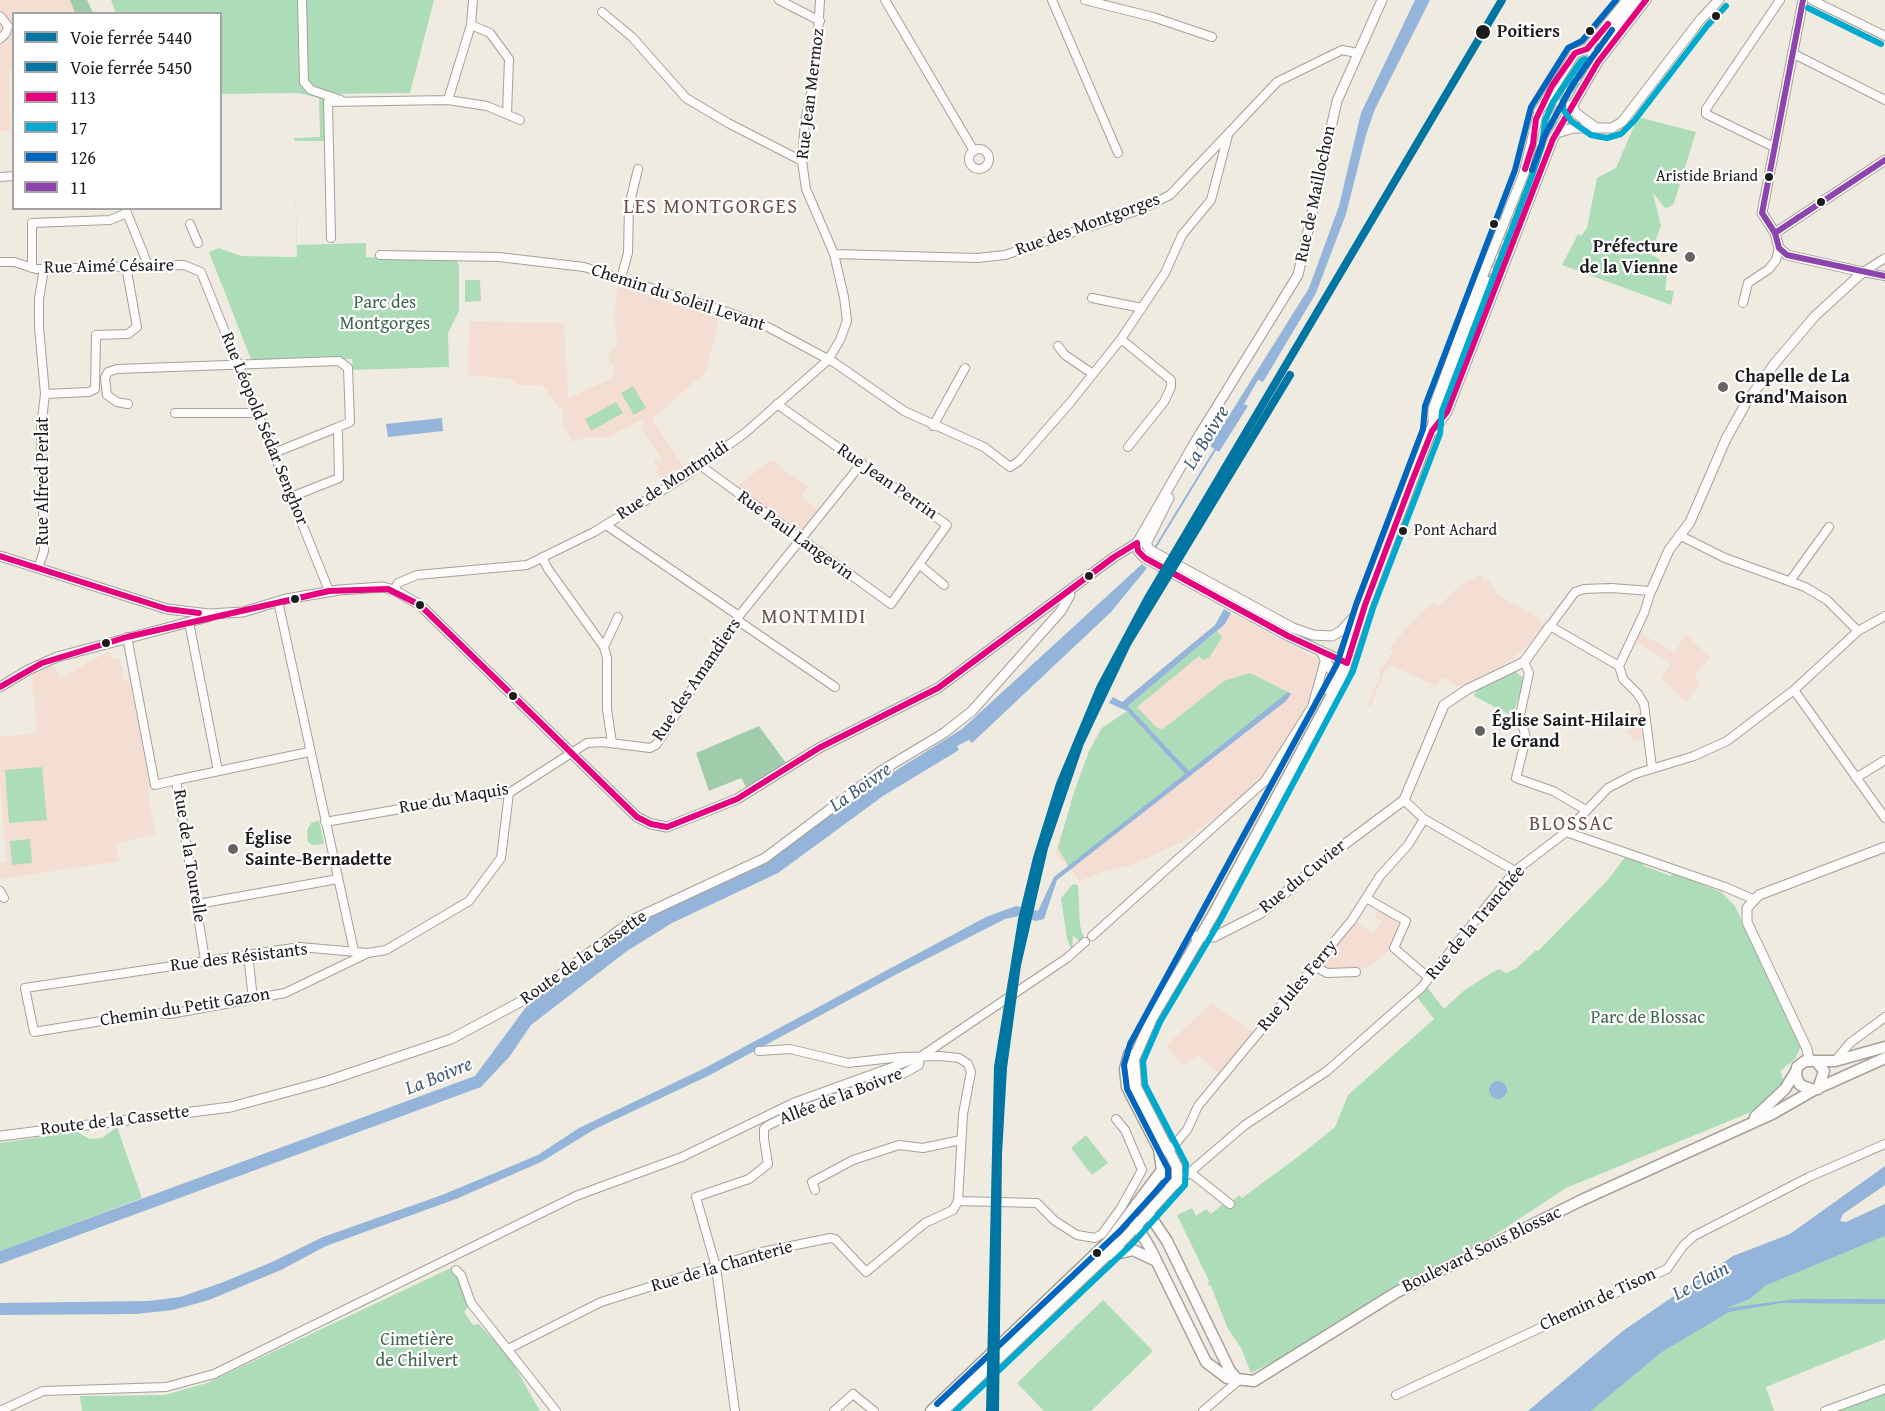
<!DOCTYPE html>
<html>
<head>
<meta charset="utf-8">
<style>
	body { margin:0 }
	#map { position:relative; width:1885px; height:1411px; overflow:hidden; background:#f0ebe0; font-family:"Gentium Book Plus",serif }
	canvas { display:block }
	.legend { position:absolute; left:12px; top:12px; width:210px; height:198px; box-sizing:border-box; background:#fff; border:2px solid #a4a4a4; margin:0; padding:8px 10px; list-style:none; font-size:18px; color:#1c1c1c }
	.legend li { display:flex; align-items:center; gap:12px; height:30px }
	.legend b { width:30px; border:2px solid #a4a4a4 }
</style>
</head>
<body>
<div id="map">
<canvas width="1885" height="1411"></canvas>
<ul class="legend">
<li><b style="height:8px;background:#0075a1"></b>Voie ferrée 5440</li>
<li><b style="height:8px;background:#0075a1"></b>Voie ferrée 5450</li>
<li><b style="height:8px;background:#e5007d"></b>113</li>
<li><b style="height:8px;background:#00a9ce"></b>17</li>
<li><b style="height:8px;background:#0065bd"></b>126</li>
<li><b style="height:8px;background:#8e44ad"></b>11</li>
</ul>
</div>
<script>
const c = document.querySelector('canvas').getContext('2d');
c.lineJoin = 'round';
function paint(path, color) { c.fillStyle = color; c.fill(path, 'evenodd'); }
const shape = rows => new Path2D(rows.map(r => 'M' + r).join(''));
function strokePath(path, color, width, dash) { c.strokeStyle = color; c.lineWidth = width; c.lineCap = dash ? 'butt' : 'round'; c.setLineDash(dash || []); c.stroke(path); }
function write(font, color, halo, rows, align = 'center') {
  c.font = font + ' "Gentium Book Plus",serif'; c.lineWidth = 4.5; c.setLineDash([]); c.textBaseline = 'middle'; c.strokeStyle = halo; c.fillStyle = color; for (const [text, x, y, turn = 0] of rows) {
    c.save(); c.translate(x, y); c.rotate((+turn || 0) * Math.PI / 180); c.textAlign = isNaN(turn) ? turn : align; if (halo) c.strokeText(text, 0, 0); c.fillText(text, 0, 0); c.restore();
  }
}
paint(shape([
	[0,0,70,0,75,13,14,14,13,69,9,70,10,131,0,131],
	[620,286,673,305,697,308,720,316,706,372,652,419,685,468,675,470,676,475,665,482,662,477,660,478,656,471,659,469,653,461,657,458,662,462,660,456,640,426,644,424,641,420,607,437,584,438,573,442,562,423,563,412,542,385,517,385,510,379,468,375,469,321,564,323,568,398,611,379,615,365,609,364,610,352,618,345,614,316,618,288],
	[771,460,808,487,801,497,818,509,801,530,796,531,736,487],
	[1480,574,1485,581,1488,579,1498,595,1540,619,1539,622,1547,626,1541,634,1537,632,1531,643,1513,657,1514,659,1460,687,1442,677,1436,686,1390,665,1383,674,1371,706,1367,705,1381,676,1379,671,1394,651,1389,649,1403,632,1431,604,1435,603,1439,606,1457,588],
	[1231,613,1320,660,1316,687,1309,706,1266,773,1245,796,1182,842,1132,865,1105,871,1080,881,1055,853,1094,739,1102,728,1127,711,1222,627],
	[1639,633,1675,652,1686,634,1710,657,1695,675,1699,686,1686,702,1661,678,1671,663,1635,641],
	[109,651,113,659,120,659,123,678,130,683,151,792,148,793,155,834,116,844,120,861,0,879,0,863,6,862,0,780,0,737,37,733,32,672,52,664,61,678],
	[1640,712,1645,737,1634,743,1623,720],
	[1379,908,1401,921,1402,925,1390,949,1371,966,1359,969,1327,970,1320,965,1357,922,1373,934,1382,921,1374,916],
	[1211,1003,1254,1033,1220,1074,1198,1055,1183,1066,1166,1046]
]), '#f4ddd2');
paint(shape([
	[111,0,434,0,410,93,324,94,325,141,294,141,297,245,366,243,366,257,456,260,459,266,459,311,448,333,449,367,353,370,352,359,252,362,209,252,219,248,241,256,297,257,294,138,320,137,319,98,298,93,221,94,220,14,116,13],
	[1638,117,1696,132,1674,203,1670,207,1665,208,1653,193,1661,226,1650,254,1659,259,1661,268,1667,277,1665,290,1674,291,1671,305,1562,265,1578,234,1581,236,1587,228,1597,178,1616,168],
	[465,280,480,280,481,301,465,302],
	[633,386,646,408,634,415,621,393],
	[616,402,623,413,591,431,585,419],
	[1217,631,1222,637,1209,658,1203,660,1199,656,1137,707,1157,728,1163,729,1224,681,1250,673,1288,692,1189,771,1128,706],
	[1513,670,1525,679,1512,716,1474,696,1477,690],
	[1127,711,1185,774,1069,867,1058,848,1073,795,1089,751,1102,728],
	[42,767,47,820,9,823,5,770],
	[319,820,324,844,312,845,308,842,307,830,311,823],
	[30,839,32,863,12,865,10,841],
	[1626,856,1642,862,1644,866,1671,876,1673,873,1721,892,1735,906,1801,1046,1795,1059,1780,1071,1784,1081,1756,1110,1566,1188,1490,1238,1393,1288,1304,1346,1251,1373,1241,1348,1227,1327,1211,1286,1207,1284,1209,1281,1177,1215,1192,1208,1196,1216,1206,1209,1211,1214,1223,1204,1227,1206,1239,1195,1242,1198,1299,1156,1335,1127,1348,1095,1434,1019,1417,997,1427,987,1444,1009,1462,992,1491,973,1499,969,1506,973,1517,968,1536,950,1538,951,1607,881],
	[1073,884,1078,885,1080,925,1085,942,1080,942,1073,935,1072,951,1067,939,1061,898],
	[117,1127,142,1198,0,1251,0,1143,77,1132,90,1139,102,1138],
	[1086,1135,1108,1163,1092,1175,1071,1148],
	[1885,1236,1885,1339,1766,1387,1774,1411,1591,1411,1662,1352,1726,1313,1727,1307,1750,1299,1765,1286],
	[453,1267,469,1306,464,1312,473,1325,479,1324,510,1358,540,1411,82,1411,80,1396,164,1395,207,1383],
	[1103,1300,1153,1351,1091,1411,1044,1411,1017,1383],
	[1885,1392,1885,1411,1834,1411]
]), '#adddb8');
paint(shape([
	[70,0,87,0,93,13,75,13],
	[759,726,786,763,746,787,741,778,709,791,696,753]
]), '#a1ccab');
paint(shape([
	[1415,0,1430,0,1375,109,1366,135,1346,214,1316,293,1263,382,1258,380,1244,404,1248,406,1219,452,1210,446,1309,288,1339,206,1361,113],
	[442,418,443,431,388,437,386,424],
	[1142,564,1147,568,1111,612,972,743,969,740,957,746,959,750,883,796,778,873,672,923,627,951,531,1025,510,1056,481,1087,0,1264,0,1251,475,1076,529,1003,616,937,658,913,756,868,876,783,962,729],
	[1224,609,1231,613,1225,624,1128,706,1189,771,1288,692,1291,694,1286,701,1057,880,1044,919,1036,921,1019,916,1005,919,897,974,710,1075,595,1129,541,1162,456,1199,326,1246,281,1270,209,1300,173,1310,136,1314,0,1315,0,1303,149,1301,180,1297,221,1283,272,1262,323,1237,442,1195,538,1155,579,1128,703,1069,986,917,1016,906,1038,911,1054,877,1185,774,1127,711,1109,703,1113,697,1122,702,1215,625],
	'1489 1090a9 9 0 1 1 18 0a9 9 0 1 1-18 0Z',
	[1885,1166,1885,1185,1843,1214,1840,1221,1846,1222,1885,1204,1885,1236,1765,1286,1750,1299,1726,1308,1797,1299,1885,1299,1885,1304,1781,1303,1729,1312,1662,1352,1591,1411,1528,1411,1624,1330,1733,1256,1790,1234]
]), '#94b4d9');
strokePath(shape([
	[1155,548,1216,448]
]), '#94b4d9', 2);
strokePath(shape([
	[1487,282,1556,109,1603,44]
]), '#c6c2b9', 10, [10, 5]);
const minor = shape([
	[302,0,304,82,311,90,341,100],
	[779,0,820,21],
	[885,0,974,151],
	[1052,0,1118,153],
	[1085,0,1153,17,1212,37],
	[1812,0,1885,36],
	[602,12,632,37,686,98,728,123,802,161],
	[0,16,8,26,6,33,0,39],
	[471,25,490,33,509,59,507,114],
	[1792,53,1885,100],
	[448,100,471,25,473,0],
	[1774,147,1706,114,1706,109,1780,0],
	'969 159a10 10 0 1 1 20 0a10 10 0 1 1-20 0Z',
	[0,177,14,176],
	[125,208,148,265],
	[190,224,198,243],
	[331,238,328,102,448,100,487,106,520,120],
	[834,254,977,258,1005,255,1142,209,1170,195,1277,82,1342,50,1357,53],
	[380,255,499,257,584,267,727,312,768,327,835,363,904,411,984,447,1010,467,1019,461,1069,404,1121,339,1165,273,1182,235,1211,200,1228,135],
	[0,262,14,262,36,269,184,265,201,272,329,591],
	[32,268,32,223,110,220,127,213],
	[44,268,39,299,39,327,45,394,89,392,95,389,96,335,128,334,137,327,126,266],
	[1863,272,1885,258],
	[1863,272,1885,276],
	[621,278,628,253,629,206,638,169],
	[1092,298,1142,308],
	[1743,303,1748,283,1769,269,1776,260,1779,248],
	[1121,339,1171,380,1171,387,1164,402,1128,447],
	[1058,346,1065,355,1093,374],
	[128,404,117,402,107,395,105,378,108,372,117,369,339,361,348,368,350,422,336,428],
	[175,413,258,413],
	[933,426,965,368],
	[274,453,336,428,338,433,339,478,291,497],
	[701,466,891,604,947,525,777,404],
	[606,525,739,616],
	[1679,535,1725,558,1805,587,1827,600,1858,631],
	[542,557,548,569,604,647,607,658,607,709,612,743],
	[920,565,944,585],
	[38,568,44,551,41,428,45,394],
	[1790,581,1829,527],
	[1611,588,1651,591,1644,613,1619,666,1550,626,1575,592,1584,589,1611,588],
	[394,590,398,583,417,575,527,565,594,532,684,477,745,433,828,360,840,340,847,321,844,297,834,254,806,189,802,161,805,121,816,70,820,0],
	[278,601,354,951],
	[737,620,835,687],
	[189,622,218,771],
	[127,637,155,785,176,780,205,960],
	[604,647,618,617],
	[1524,662,1529,673,1520,715,1526,738,1516,778,1553,791,1586,810],
	[1619,666,1623,679,1638,694,1644,704,1652,768],
	[1794,690,1885,818],
	[1856,778,1885,760],
	[176,780,309,752],
	[1404,800,1424,819,1515,871],
	[325,822,481,795,509,793,587,743,602,742,650,748,656,745,739,616,862,463],
	[1566,832,1725,887,1753,899],
	[0,891,4,898],
	[1366,898,1406,921,1394,948,1429,978],
	[198,904,338,879],
	[1092,936,1265,781,1312,707,1325,660],
	[368,953,285,993,170,1014,151,1013,34,1032,25,988,300,947,368,953,386,950,469,901,501,858,509,793],
	[248,954,253,999],
	[1314,966,1327,973,1356,972],
	[759,1051,790,1049,848,1063,901,1057,940,1056,959,1058,968,1064,971,1072,963,1114,958,1201],
	[1835,1061,1850,1043,1885,1017],
	[1169,1151,1187,1130,1198,1106,1352,920,1380,876,1408,845,1424,819],
	[1162,1170,1167,1182,1175,1185,1245,1125,1327,1071,1421,988,1515,871,1566,832,1608,788,1635,774,1694,756,1727,741,1794,690,1858,631,1885,616],
	[1191,1173,1230,1204],
	[815,1190,812,1182,853,1160,899,1145,923,1148,961,1140],
	[456,1270,461,1275,471,1303,556,1411],
	[508,1349,601,1302,762,1252,830,1238,835,1239,866,1272,925,1223,953,1210,958,1201,1037,1203,1055,1221,1077,1235,1095,1238,1102,1234,1121,1208,1142,1170,1125,1130,1116,1119],
	[985,1365,992,1375,993,1411],
	[1396,1395,1667,1269,1683,1246,1694,1236,1809,1177,1885,1144],
	[0,1411,43,1391,166,1387,214,1374,576,1196,682,1157,793,1103,920,1057,1067,958,1085,942],
	[735,1411,716,1267,696,1197,749,1179,768,1164,764,1139,764,1129,767,1126,795,1112,903,1074,919,1065,920,1057],
	[834,1411,853,1394,874,1411],
	[1203,1411,1238,1381],
	[1825,1411,1885,1389]
]);
const tertiary = shape([
	[1803,0,1762,213,1775,233,1779,248,1787,255,1863,272],
	[1587,49,1627,0],
	[1571,105,1577,114,1595,127],
	[1557,133,1573,128,1612,128,1622,122,1700,20,1719,0],
	[1775,233,1885,160],
	[1433,419,1433,409,1473,300,1524,173,1539,111,1575,53,1587,49,1595,55,1598,62],
	[1434,430,1447,412,1553,139,1598,62,1646,0],
	[1137,543,1195,442,1298,275,1337,101,1382,0],
	[1137,543,1138,551,1145,558,1288,636,1345,662],
	[1146,544,1150,550,1293,628,1313,635,1332,636,1341,631,1363,607],
	[1146,544,1169,498],
	[0,556,167,609,209,614,243,612,286,599,339,590,383,587,394,590,420,605,637,817,651,824,667,827,737,799,819,748,938,688,1114,557,1137,543],
	[1651,591,1669,550,1690,522,1726,439,1746,403,1775,363,1815,316,1863,272],
	[1321,652,1334,675],
	[0,687,28,670,57,657,208,617],
	[1195,936,1214,937,1261,913,1329,856,1404,800,1444,705,1468,689,1524,662,1550,626],
	[1809,1060,1807,1049,1747,922,1747,908,1759,895,1885,847],
	[0,1136,231,1107,327,1081,451,1039,535,994,634,919,765,858,881,771,944,733,972,711,1061,611,1070,595]
]);
const secondary = shape([
	[1603,44,1637,0],
	[1363,610,1487,282],
	[1329,690,1353,629],
	[1885,1047,1835,1061,1805,1061,1797,1067,1796,1076,1800,1085,1814,1090,1885,1058],
	[1816,1061,1824,1071,1818,1089],
	[1755,1117,1785,1089,1796,1071],
	[1148,1213,1167,1241,1230,1371,1238,1380],
	[1130,1215,1150,1248,1206,1362,1227,1378,1254,1381,1397,1292,1582,1200,1772,1114,1814,1090],
	[1110,1255,1133,1250,1154,1260],
	[931,1411,1109,1241,1162,1170,1159,1149,1127,1087,1125,1069,1129,1054],
	[943,1411,1126,1237,1177,1181,1177,1167,1136,1087,1134,1059,1152,1018,1213,915,1342,676,1365,605]
]);
strokePath(minor, '#a4a19a', 10);
strokePath(tertiary, '#a4a19a', 11);
strokePath(secondary, '#a4a19a', 13);
strokePath(minor, '#fdfcfa', 8);
strokePath(tertiary, '#fdfcfa', 9);
strokePath(secondary, '#fdfcfa', 10);
strokePath(shape([
	[1525,169,1533,144,1536,119,1552,86,1575,53,1587,49,1608,24],
	[1137,543,1138,551,1145,558,1288,636,1347,663,1365,605,1412,481,1432,431,1447,412,1553,139,1598,62,1646,0],
	[0,556,167,609,199,613],
	[0,687,42,663,127,637,329,591,388,589,420,605,637,817,651,824,667,827,737,799,819,748,938,688,1114,557,1137,543]
]), '#e5007d', 6);
strokePath(shape([
	[1808,8,1881,44],
	[956,1411,1132,1244,1185,1185,1186,1164,1145,1085,1143,1061,1160,1022,1221,919,1353,671,1373,608,1440,434,1442,411,1532,176,1542,146,1545,121,1553,102,1581,61,1585,59,1588,61,1563,101,1563,109,1571,121,1591,135,1607,138,1621,134,1634,121,1707,26,1726,6]
]), '#00a9ce', 6);
strokePath(shape([
	[1532,170,1545,135,1573,84,1612,30],
	[937,1404,1120,1231,1168,1178,1168,1169,1127,1089,1124,1065,1130,1044,1337,664,1357,602,1423,429,1425,406,1515,170,1531,107,1568,48,1582,41,1616,0]
]), '#0065bd', 6);
strokePath(shape([
	[1803,0,1762,213,1775,233,1779,248,1787,255,1885,276],
	[1775,233,1885,160]
]), '#8e44ad', 6);
strokePath(shape([
	[990,1411,998,1067,1022,920,1037,858,1060,784,1100,688,1148,598,1502,0]
]), '#0075a1', 8);
strokePath(shape([
	[995,1411,998,1154,1003,1068,1017,965,1044,848,1080,743,1127,644,1290,375]
]), '#0075a1', 8);
for (const [x, y, r, color] of [
	[1716,16,5,"#1c1c1c"],
	[1590,31,5,"#1c1c1c"],
	[1483,32,8,"#1c1c1c"],
	[1769,177,5,"#1c1c1c"],
	[1821,202,5,"#1c1c1c"],
	[1494,224,5,"#1c1c1c"],
	[1690,257,6,"#666461"],
	[1723,387,6,"#666461"],
	[1403,531,5,"#1c1c1c"],
	[1089,576,5,"#1c1c1c"],
	[295,599,5,"#1c1c1c"],
	[420,605,5,"#1c1c1c"],
	[106,643,5,"#1c1c1c"],
	[513,696,5,"#1c1c1c"],
	[1480,731,6,"#666461"],
	[233,849,6,"#666461"],
	[1097,1253,5,"#1c1c1c"]
]) { const dot = new Path2D(); dot.arc(x, y, r, 0, 2 * Math.PI); c.fillStyle = color; c.fill(dot); strokePath(dot, '#fff', 2); }
write('16px', '#1c1c1c', '#fff', [
	["Aristide Briand",1758,177],
	["Pont Achard",1414,531,"left"]
], 'right');
write('bold 18px', '#1c1c1c', '#fff', [
	["Poitiers",1497,32]
], 'left');
write('18px', '#1c1c1c', '#fff', [
	["Rue Jean Mermoz",811,94,-83],
	["Rue de Maillochon",1316,194,-78],
	["Rue des Montgorges",1088,225,-20],
	["Rue Aimé Césaire",109,267,-1],
	["Chemin du Soleil Levant",678,298,18],
	["Rue Léopold Sédar Senghor",264,429,68],
	["Rue Alfred Perlat",43,481,-90],
	["Rue de Montmidi",673,481,-33],
	["Rue Jean Perrin",887,482,35],
	["Rue Paul Langevin",795,536,36],
	["Rue des Amandiers",697,680,-56],
	["Rue du Maquis",454,799,-10],
	["Rue de la Tourelle",189,856,81],
	["Rue du Cuvier",1303,877,-39],
	["Rue de la Tranchée",1476,923,-50],
	["Rue des Résistants",239,958,-7],
	["Route de la Cassette",584,958,-35],
	["Rue Jules Ferry",1298,986,-50],
	["Chemin du Petit Gazon",185,1008,-9],
	["Allée de la Boivre",841,1097,-21],
	["Route de la Cassette",115,1121,-7],
	["Boulevard Sous Blossac",1482,1250,-26],
	["Rue de la Chanterie",722,1267,-16],
	["Chemin de Tison",1598,1300,-25]
]);
write('bold 18px', '#1c1c1c', '#fff', [
	["Préfecture",1678,247,"right"],
	["de la Vienne",1678,268,"right"],
	["Chapelle de La",1735,377],
	["Grand'Maison",1735,398],
	["Église Saint-Hilaire",1492,721],
	["le Grand",1492,742],
	["Église",245,839],
	["Sainte-Bernadette",245,860]
], 'left');
write('18px', '#40644d', '#fff', [
	["Parc des",385,303],
	["Montgorges",385,324],
	["Parc de Blossac",1648,1018],
	["Cimetière",417,1340],
	["de Chilvert",417,1361]
]);
c.letterSpacing = '1.5px';
write('20px', '#6b4e44', '#fff', [
	["LES MONTGORGES",711,208],
	["MONTMIDI",814,618],
	["BLOSSAC",1572,825]
]);
c.letterSpacing = '0px';
write('italic 20px', '#445c79', '#fff', [
	["La Boivre",1207,438,-59],
	["La Boivre",861,788,-35],
	["La Boivre",439,1077,-22],
	["Le Clain",1701,1282,-28]
]);
</script>
</body>
</html>
